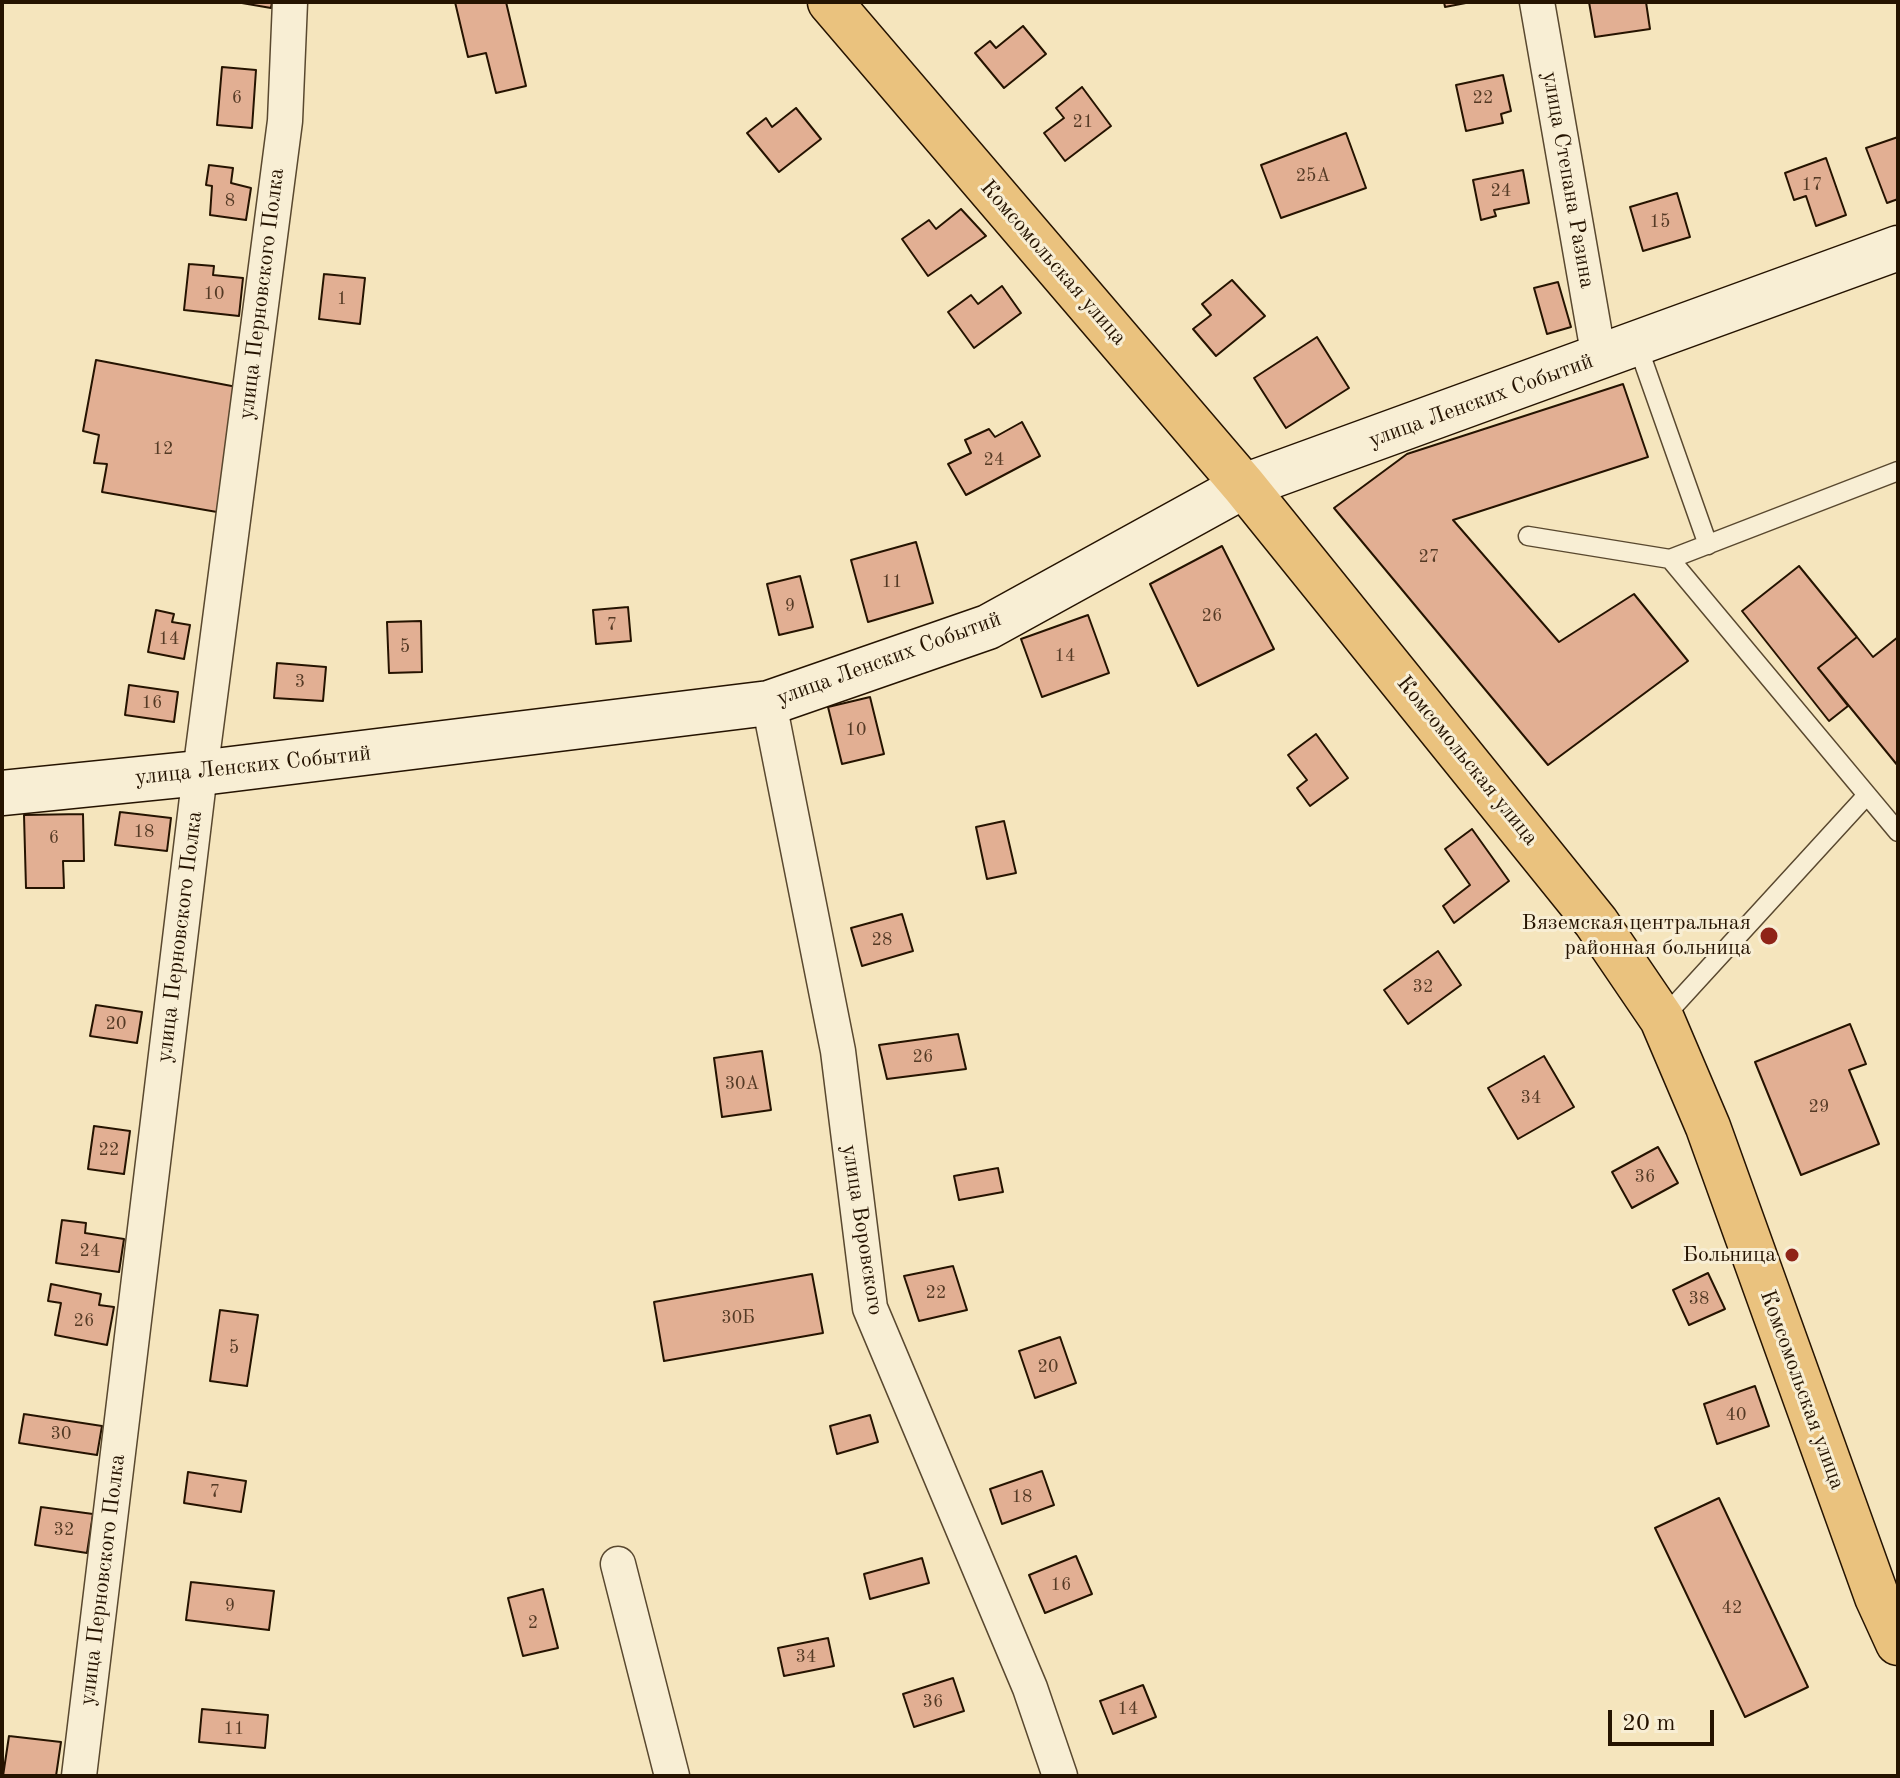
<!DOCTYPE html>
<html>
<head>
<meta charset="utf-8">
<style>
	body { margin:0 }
	#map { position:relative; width:1900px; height:1778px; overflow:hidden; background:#f5e5bd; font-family:"Old Standard TT",serif }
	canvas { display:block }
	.frame { position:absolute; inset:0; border:4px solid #251300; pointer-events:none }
	.scale { position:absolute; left:1608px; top:1710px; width:106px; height:36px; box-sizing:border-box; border:4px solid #251300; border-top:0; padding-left:10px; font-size:24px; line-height:28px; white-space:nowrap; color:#251300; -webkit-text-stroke:6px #f8eed4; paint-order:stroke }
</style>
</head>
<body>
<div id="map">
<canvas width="1900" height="1778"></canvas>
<div class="frame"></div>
<div class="scale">20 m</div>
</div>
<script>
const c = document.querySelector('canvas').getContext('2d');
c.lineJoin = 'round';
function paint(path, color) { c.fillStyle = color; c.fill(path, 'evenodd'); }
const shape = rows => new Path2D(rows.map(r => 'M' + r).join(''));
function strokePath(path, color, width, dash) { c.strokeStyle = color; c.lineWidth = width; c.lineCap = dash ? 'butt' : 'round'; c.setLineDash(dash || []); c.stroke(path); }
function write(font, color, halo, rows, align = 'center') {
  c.font = font + ' "Old Standard TT",serif'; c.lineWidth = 6; c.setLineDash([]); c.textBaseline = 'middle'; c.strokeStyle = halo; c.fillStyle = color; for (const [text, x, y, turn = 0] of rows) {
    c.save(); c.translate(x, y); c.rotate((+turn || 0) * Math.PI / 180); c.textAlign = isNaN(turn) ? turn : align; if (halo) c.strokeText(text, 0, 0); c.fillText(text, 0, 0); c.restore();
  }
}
const building = shape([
	[236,2,272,2,271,8,236,2],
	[455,2,506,2,526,86,496,93,486,53,468,57,455,2],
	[1444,2,1471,2,1445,7,1444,2],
	[1589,2,1646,2,1650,29,1595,37,1589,2],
	[1023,26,1046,54,1004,88,975,53,990,41,996,48,1023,26],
	[222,67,256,70,252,128,217,125,222,67],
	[1503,75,1511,111,1501,114,1503,123,1466,131,1456,85,1503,75],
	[1082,87,1111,126,1065,161,1044,133,1064,118,1056,108,1082,87],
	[796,108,821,139,779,172,747,133,766,118,772,127,796,108],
	[1346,133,1366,188,1281,218,1261,165,1346,133],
	[1898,137,1898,199,1887,203,1866,148,1898,137],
	[1826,158,1846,215,1816,226,1806,196,1794,200,1785,173,1826,158],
	[209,165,233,168,231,183,251,188,246,220,210,215,212,186,206,185,209,165],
	[1523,170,1529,203,1494,210,1496,216,1481,220,1473,180,1523,170],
	[1677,193,1690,237,1643,251,1630,207,1677,193],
	[961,209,986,236,928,276,902,239,929,220,936,229,961,209],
	[189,264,214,266,213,275,243,278,239,316,184,310,189,264],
	[324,274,365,278,360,324,319,319,324,274],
	[1232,280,1265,316,1216,356,1193,329,1211,315,1202,304,1232,280],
	[1558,282,1571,327,1547,334,1534,288,1558,282],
	[1002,286,1021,313,974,348,948,312,971,295,978,304,1002,286],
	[1317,337,1349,388,1286,428,1254,378,1317,337],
	[96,360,242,388,217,512,102,492,107,464,94,463,99,435,83,431,96,360],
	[1623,384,1648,457,1453,520,1559,642,1634,594,1688,661,1548,765,1334,508,1407,454,1623,384],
	[1022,422,1040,456,966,495,948,464,971,453,965,440,989,429,995,437,1022,422],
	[916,542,933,603,868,622,851,560,916,542],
	[1222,546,1274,649,1198,686,1150,584,1222,546],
	[1799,566,1857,637,1818,668,1848,706,1829,721,1742,611,1799,566],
	[800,576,813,627,779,635,767,584,800,576],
	[628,607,631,641,596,644,593,610,628,607],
	[156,610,174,614,172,622,190,625,184,659,148,652,156,610],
	[1088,615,1109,673,1042,697,1021,639,1088,615],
	[421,621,422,672,389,673,387,622,421,621],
	[1857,637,1873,657,1898,637,1898,766,1818,668,1857,637],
	[277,663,326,667,323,701,274,698,277,663],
	[129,685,178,692,174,722,125,715,129,685],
	[870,697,884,754,842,764,828,707,870,697],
	[1316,734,1348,778,1310,806,1297,788,1307,780,1288,755,1316,734],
	[120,812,171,818,167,851,115,845,120,812],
	[83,814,84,861,63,861,64,888,26,888,24,815,83,814],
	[1004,821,1016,873,987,879,976,827,1004,821],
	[1472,829,1509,881,1454,923,1443,906,1470,885,1445,849,1472,829],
	[902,914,913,951,862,966,851,928,902,914],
	[1438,951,1461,985,1408,1024,1384,990,1438,951],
	[96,1005,142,1012,137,1043,90,1036,96,1005],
	[1850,1024,1866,1064,1849,1070,1879,1144,1801,1175,1755,1062,1850,1024],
	[958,1034,966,1069,887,1079,879,1045,958,1034],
	[762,1051,771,1110,722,1117,714,1058,762,1051],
	[1544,1056,1574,1107,1518,1139,1488,1088,1544,1056],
	[94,1126,130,1131,124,1174,88,1169,94,1126],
	[1658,1147,1678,1183,1632,1208,1612,1172,1658,1147],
	[998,1168,1003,1192,959,1200,954,1176,998,1168],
	[62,1220,86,1223,85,1233,124,1239,119,1272,56,1263,62,1220],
	[953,1266,967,1310,919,1321,904,1276,953,1266],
	[1708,1273,1725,1309,1689,1325,1673,1290,1708,1273],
	[812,1274,823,1333,664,1361,654,1302,812,1274],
	[51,1284,101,1294,99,1305,114,1307,107,1345,55,1335,61,1303,48,1301,51,1284],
	[220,1310,258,1315,247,1386,210,1381,220,1310],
	[1060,1337,1076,1383,1035,1398,1019,1351,1060,1337],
	[1755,1386,1769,1426,1717,1444,1704,1404,1755,1386],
	[24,1414,102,1426,97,1455,19,1443,24,1414],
	[870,1415,878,1442,837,1454,830,1426,870,1415],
	[1042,1471,1054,1505,1002,1524,990,1489,1042,1471],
	[188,1472,246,1481,241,1512,184,1503,188,1472],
	[1719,1498,1808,1687,1745,1717,1655,1528,1719,1498],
	[41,1507,93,1514,87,1553,35,1545,41,1507],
	[1076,1556,1092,1594,1045,1613,1029,1575,1076,1556],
	[922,1558,929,1583,870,1599,864,1574,922,1558],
	[191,1582,274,1591,269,1630,186,1620,191,1582],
	[543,1589,558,1648,523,1656,508,1598,543,1589],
	[828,1638,834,1666,784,1676,778,1648,828,1638],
	[953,1678,964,1711,914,1727,903,1694,953,1678],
	[1143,1685,1156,1717,1113,1734,1100,1701,1143,1685],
	[202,1709,268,1715,265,1748,199,1742,202,1709],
	[9,1736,61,1742,56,1776,3,1776,9,1736]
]);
paint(building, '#e2af93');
strokePath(building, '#251300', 2);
const lane = shape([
	[1637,344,1708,545],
	[1528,536,1670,559,1898,832],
	[1670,559,1898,471],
	[1662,1019,1867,795]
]);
const street = shape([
	[1537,2,1599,358],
	[769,703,838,1051,870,1308,1030,1688,1060,1776],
	[618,1564,672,1776],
	[79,1776,200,773,285,121,290,2]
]);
const secondary = shape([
	[2,793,200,773,769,703,988,627,1244,486,1898,248]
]);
const primary = shape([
	[830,2,1244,486,1596,922,1662,1019,1708,1127,1877,1597,1898,1643]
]);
strokePath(lane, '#59482f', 21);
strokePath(street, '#59482f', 37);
strokePath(secondary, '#251300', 47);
strokePath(primary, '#251300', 47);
strokePath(lane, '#f8eed4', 18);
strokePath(street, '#f8eed4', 34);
strokePath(secondary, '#f8eed4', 44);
strokePath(primary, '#eac27e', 44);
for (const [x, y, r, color] of [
	[1769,936,10,"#8f2418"],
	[1792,1255,8,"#8f2418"]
]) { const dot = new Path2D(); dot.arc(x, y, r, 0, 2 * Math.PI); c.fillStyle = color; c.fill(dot); strokePath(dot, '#f8eed4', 3); }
write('18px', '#543a25', null, [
	["6",237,98],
	["22",1483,98],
	["21",1083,122],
	["25А",1313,176],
	["17",1812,185],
	["24",1501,191],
	["8",230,201],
	["15",1660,222],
	["10",214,294],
	["1",342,299],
	["12",163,449],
	["24",994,460],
	["27",1429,557],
	["11",892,582],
	["9",790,606],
	["26",1212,616],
	["7",612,625],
	["14",169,639],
	["5",405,647],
	["14",1065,656],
	["3",300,682],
	["16",152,703],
	["10",856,730],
	["18",144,832],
	["6",54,838],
	["28",882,940],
	["32",1423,987],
	["20",116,1024],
	["26",923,1057],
	["30А",742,1084],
	["34",1531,1098],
	["29",1819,1107],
	["22",109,1150],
	["36",1645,1177],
	["24",90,1251],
	["22",936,1293],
	["38",1699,1299],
	["30Б",738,1318],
	["26",84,1321],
	["5",234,1348],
	["20",1048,1367],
	["40",1736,1415],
	["30",61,1434],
	["7",215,1492],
	["18",1022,1497],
	["32",64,1530],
	["16",1061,1585],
	["9",230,1606],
	["42",1732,1608],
	["2",533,1623],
	["34",806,1657],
	["36",933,1702],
	["14",1128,1709],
	["11",234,1729]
]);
write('22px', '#251300', '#f8eed4', [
	["улица Степана Разина",1568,180,80],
	["Комсомольская улица",1053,263,49],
	["улица Перновского Полка",262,294,-83],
	["улица Ленских Событий",1481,401,-20],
	["улица Ленских Событий",889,659,-20],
	["Комсомольская улица",1467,761,51],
	["улица Ленских Событий",253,766,-6],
	["улица Перновского Полка",180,937,-83],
	["улица Воровского",862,1230,81],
	["Комсомольская улица",1802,1390,70],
	["улица Перновского Полка",103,1580,-83]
]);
write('22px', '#251300', '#f8eed4', [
	["Вяземская центральная",1751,923],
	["районная больница",1751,948],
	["Больница",1776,1255]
], 'right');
</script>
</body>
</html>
